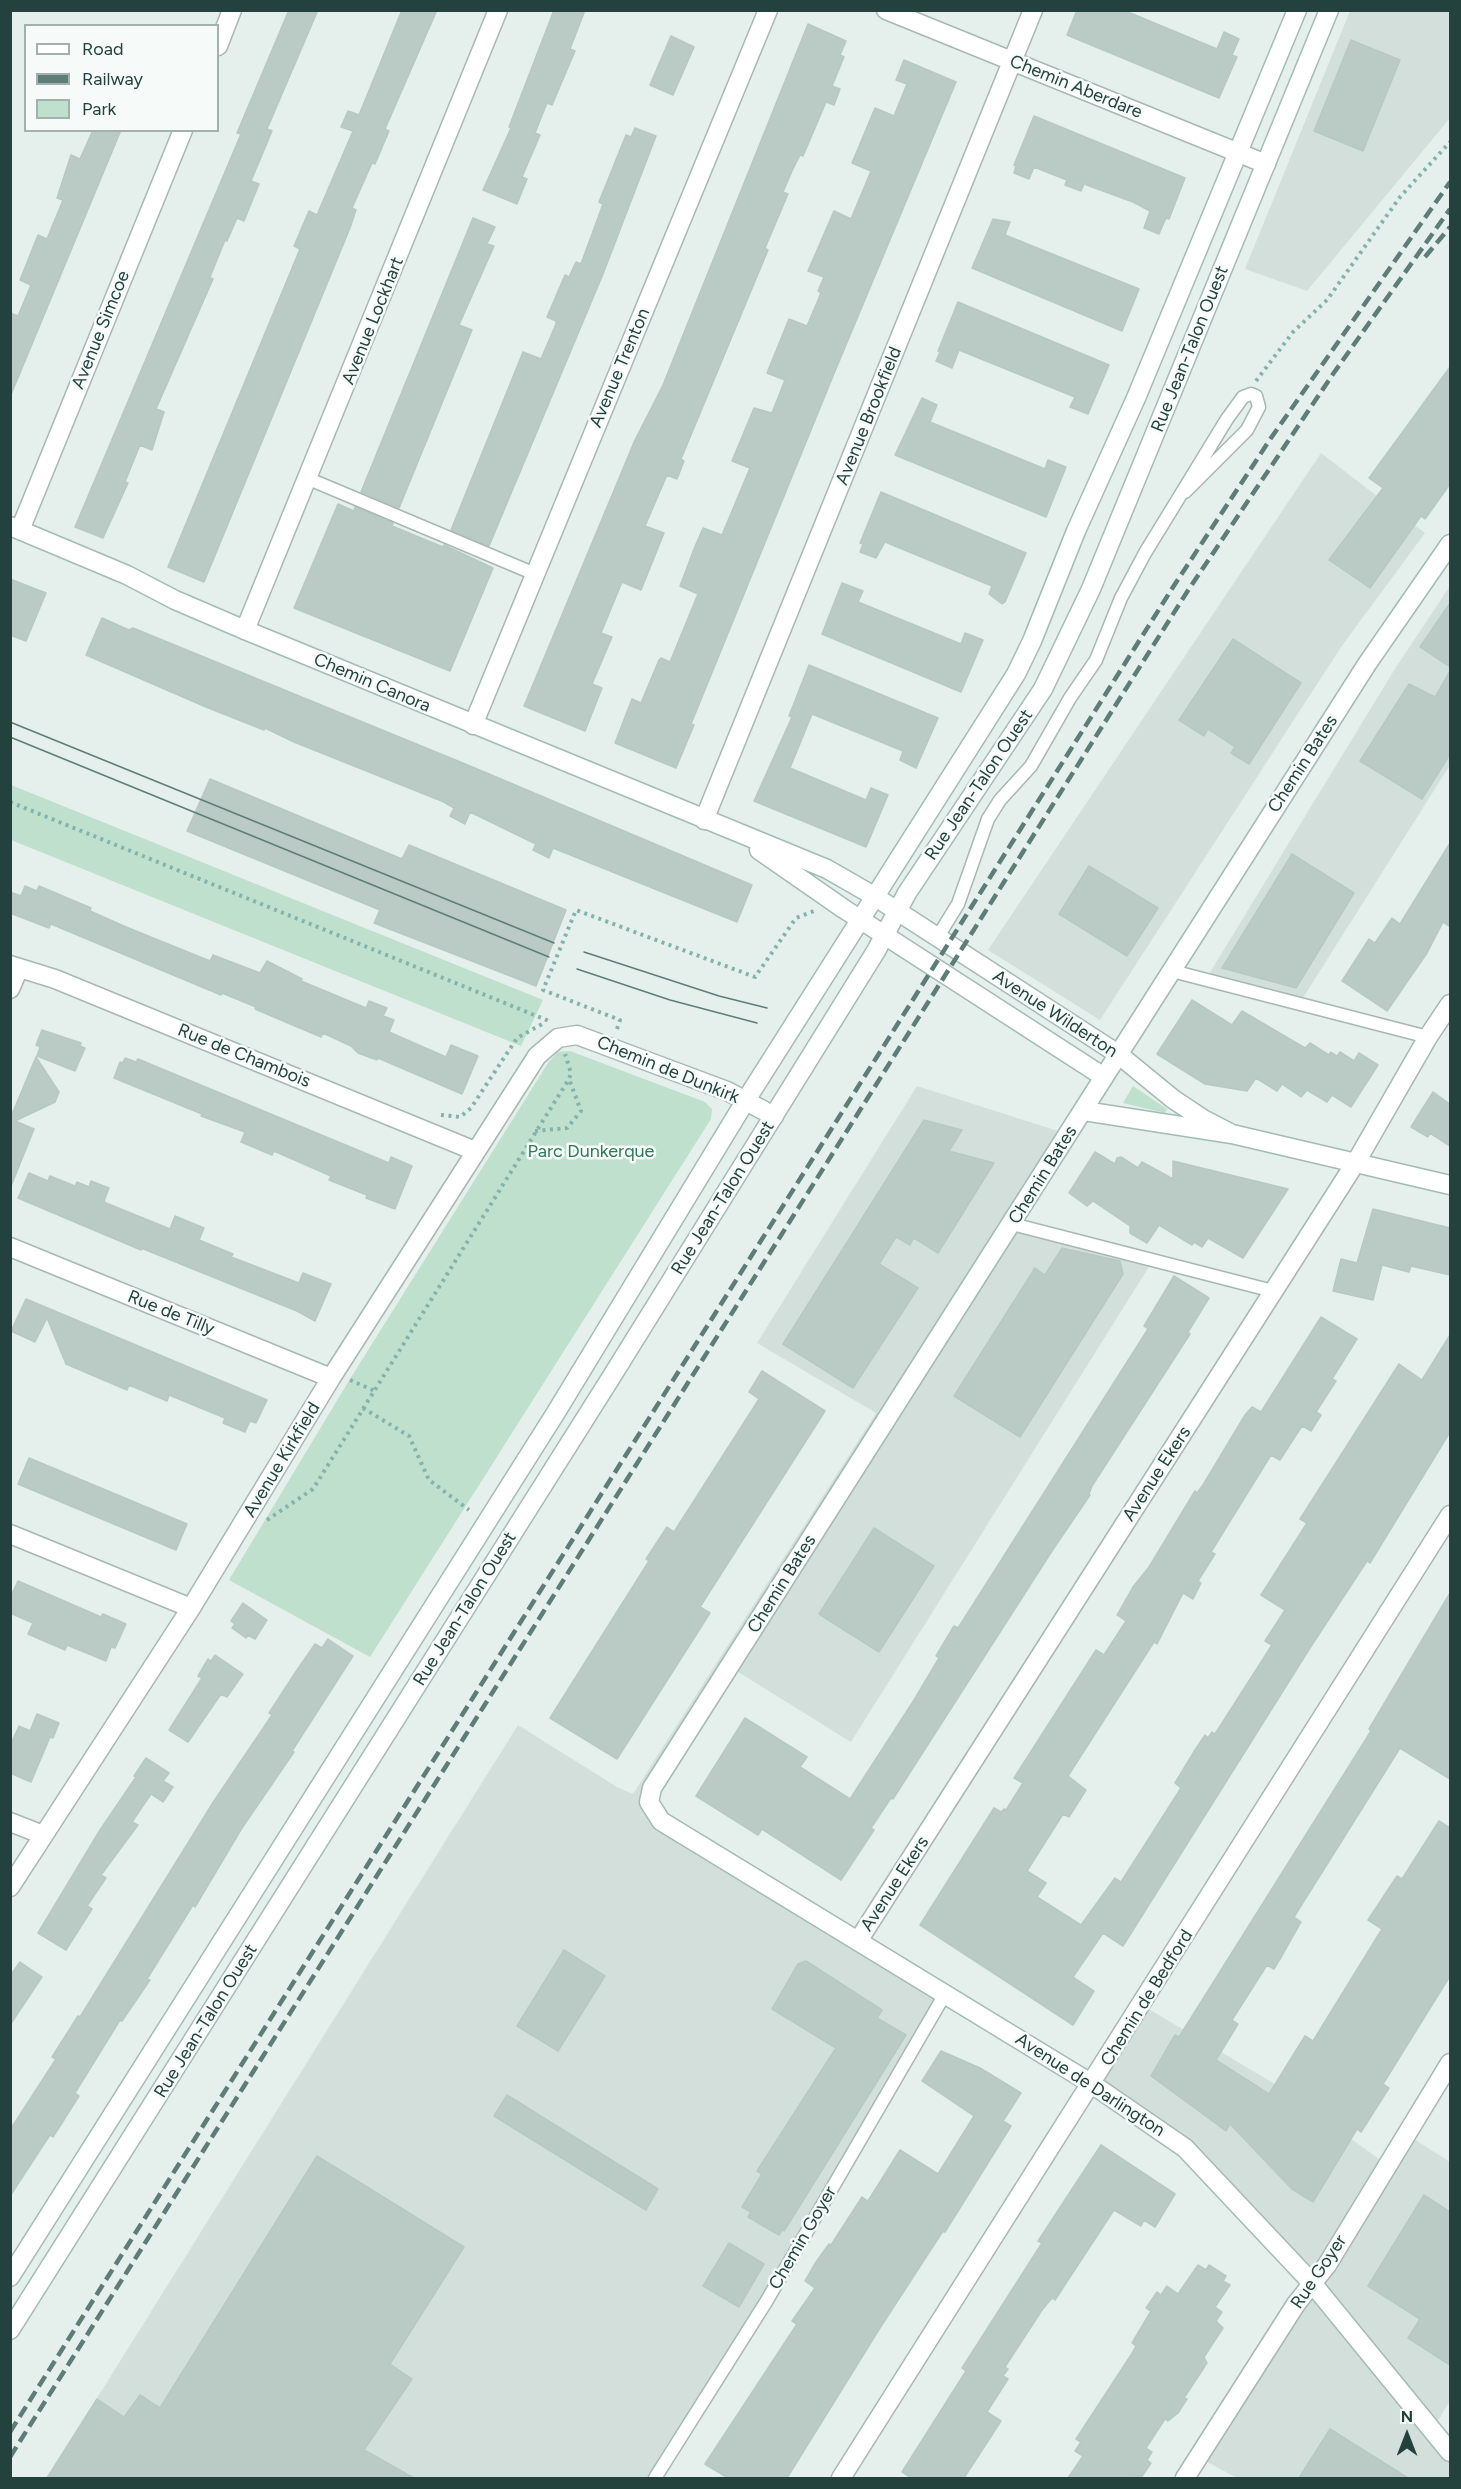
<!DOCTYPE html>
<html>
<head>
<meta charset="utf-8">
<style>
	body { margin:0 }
	#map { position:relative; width:1461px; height:2489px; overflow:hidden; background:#e5efec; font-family:Figtree,sans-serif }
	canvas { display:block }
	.frame { position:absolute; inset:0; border:12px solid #23423e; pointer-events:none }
	.legend { position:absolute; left:24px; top:24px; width:195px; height:108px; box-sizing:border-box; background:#f6fbf9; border:2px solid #a2b1ae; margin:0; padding:8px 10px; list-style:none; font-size:18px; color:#23423e }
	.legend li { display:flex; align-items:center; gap:12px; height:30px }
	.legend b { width:30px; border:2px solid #a2b1ae }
	.north { position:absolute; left:1377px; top:2405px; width:60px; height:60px; -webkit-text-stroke:4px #f6fbf9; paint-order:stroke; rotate:0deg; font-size:16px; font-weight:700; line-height:24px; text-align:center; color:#23423e }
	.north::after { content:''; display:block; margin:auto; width:21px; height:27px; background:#23423e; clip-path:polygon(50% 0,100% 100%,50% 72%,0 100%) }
</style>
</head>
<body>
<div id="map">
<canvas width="1461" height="2489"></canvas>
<div class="frame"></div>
<ul class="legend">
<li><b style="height:8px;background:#fff"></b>Road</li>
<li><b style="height:8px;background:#5e7d79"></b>Railway</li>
<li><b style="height:16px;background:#bee0cc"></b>Park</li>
</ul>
<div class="north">N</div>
</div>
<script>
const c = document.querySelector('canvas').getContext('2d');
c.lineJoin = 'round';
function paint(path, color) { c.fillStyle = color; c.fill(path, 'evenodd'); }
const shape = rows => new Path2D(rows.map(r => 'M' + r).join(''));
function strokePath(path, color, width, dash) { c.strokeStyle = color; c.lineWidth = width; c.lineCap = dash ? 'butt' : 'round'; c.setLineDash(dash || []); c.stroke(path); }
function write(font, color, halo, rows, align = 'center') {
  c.font = font + ' Figtree,sans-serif'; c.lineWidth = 5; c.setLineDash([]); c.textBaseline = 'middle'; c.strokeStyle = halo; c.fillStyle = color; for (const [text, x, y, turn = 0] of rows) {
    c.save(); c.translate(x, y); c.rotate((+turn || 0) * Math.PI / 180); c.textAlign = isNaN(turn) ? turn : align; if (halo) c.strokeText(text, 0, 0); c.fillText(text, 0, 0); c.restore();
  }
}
paint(shape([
	[1350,11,1450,11,1450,118,1307,291,1245,269],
	[1321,453,1425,533,1341,647,1100,1020,988,950],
	[1450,586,1450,765,1299,1004,1197,977,1209,974,1393,672],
	[917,1086,1061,1132,1013,1224,1157,1254,851,1742,730,1667,652,1788,652,1810,945,1994,652,2478,47,2478,518,1725,617,1787,633,1794,876,1413,757,1343],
	[1142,2005,1273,2083,1386,2164,1406,2134,1450,2162,1450,2401,1433,2429,1450,2452,1450,2478,1237,2478,1198,2457,1312,2283,1215,2178,1092,2084]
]), '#d3dfdb');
paint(shape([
	[11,785,543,1000,521,1046,11,840],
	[570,1051,705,1102,712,1109,711,1119,370,1657,229,1580,350,1379,548,1063,558,1052],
	[1133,1086,1167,1109,1165,1113,1123,1103]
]), '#bee0cc');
const building = shape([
	[289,10,318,10,267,129,272,131,251,181,259,184,244,221,237,218,227,241,225,240,210,277,213,279,156,409,164,412,152,450,140,445,125,482,128,483,103,538,75,527,241,134,237,133,289,10],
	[402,10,437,10,385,129,389,131,375,164,372,163,352,208,356,210,350,228,204,582,168,567,300,249,294,246,309,211,317,215,353,131,341,127,348,111,359,115,402,10],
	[554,10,585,10,570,49,575,51,552,105,547,103,535,133,540,135,522,177,527,179,517,204,483,190,511,128,509,127,554,10],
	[1077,10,1123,10,1217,49,1224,32,1239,39,1232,55,1237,57,1219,98,1067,35,1077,10],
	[808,24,846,41,840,55,844,57,832,86,840,89,834,105,826,102,803,156,800,155,792,171,783,192,788,194,765,248,768,250,681,459,684,461,677,479,667,475,645,526,664,533,641,590,622,582,601,633,612,637,592,684,602,688,585,731,524,706,635,440,663,385,808,24],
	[671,36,694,47,673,95,650,85,671,36],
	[1351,40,1400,60,1363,151,1314,131,1351,40],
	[904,60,956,82,833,376,691,724,694,725,676,768,615,743,632,699,641,703,659,660,661,658,670,662,698,594,680,586,694,549,703,528,722,535,750,468,732,461,754,408,772,413,785,380,767,373,789,319,807,326,821,293,818,291,824,277,808,271,834,211,851,219,871,171,852,163,875,108,894,116,907,84,896,80,904,60],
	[1034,116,1185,178,1169,219,1166,218,1159,234,1144,228,1150,211,1133,202,1084,184,1081,191,1065,185,1067,180,1034,167,1029,179,1014,173,1016,166,1014,165,1034,116],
	[635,128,656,136,603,274,489,546,451,530,523,352,541,359,556,324,556,321,547,317,565,275,569,277,576,262,581,264,603,204,599,202,626,135,631,137,635,128],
	[93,130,121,130,10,397,10,313,18,316,31,285,20,280,38,235,47,239,63,200,57,198,71,155,80,159,93,130],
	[473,218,495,227,487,244,494,246,459,325,472,330,399,508,361,492,473,218],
	[993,219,1010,222,1005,235,1139,289,1122,331,972,268,993,219],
	[958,302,1109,365,1088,414,1070,407,1075,397,959,350,952,368,936,361,940,352,938,351,958,302],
	[1450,367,1450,484,1425,519,1421,516,1370,588,1329,560,1383,488,1369,478,1450,367],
	[922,398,937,405,930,422,1045,469,1048,460,1066,467,1046,517,895,455,922,398],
	[881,492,1026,553,1005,602,1002,604,989,594,992,586,885,542,876,558,860,552,863,544,860,543,881,492],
	[338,504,354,511,355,507,393,523,392,526,443,547,444,545,493,568,450,671,294,608,338,504],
	[10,579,46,593,26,641,10,635,10,579],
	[842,583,863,591,858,602,961,644,965,633,983,640,961,692,822,634,842,583],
	[1450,603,1450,667,1420,647,1450,603],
	[102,618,129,630,133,628,470,766,752,885,737,922,553,848,549,858,533,850,536,844,470,812,465,824,450,816,454,808,444,802,294,742,265,728,264,730,206,707,86,655,102,618],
	[1233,639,1301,683,1249,764,1231,753,1235,747,1208,729,1204,736,1179,720,1233,639],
	[809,665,938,718,916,768,900,760,903,751,812,714,790,768,866,800,871,788,888,795,866,847,754,801,792,717,789,716,809,665],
	[1450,671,1450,754,1422,799,1360,761,1409,684,1435,697,1450,671],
	[210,779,402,859,409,845,566,910,536,986,374,923,380,910,187,831,210,779],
	[1450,843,1450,927,1443,922,1427,953,1387,1011,1342,981,1369,939,1375,943,1392,918,1400,924,1450,843],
	[1292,854,1354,893,1296,988,1222,968,1292,854],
	[1089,866,1158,908,1127,956,1059,914,1089,866],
	[25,886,37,891,39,886,91,908,90,911,126,927,210,961,213,955,260,973,267,961,302,979,301,981,366,1008,369,1001,387,1008,383,1016,394,1020,389,1032,446,1057,451,1045,478,1056,462,1094,378,1058,377,1060,358,1053,351,1046,323,1033,321,1037,255,1009,256,1007,222,993,221,995,51,924,49,928,10,913,10,892,21,896,25,886],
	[1192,1000,1232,1025,1242,1011,1305,1048,1310,1043,1329,1055,1331,1052,1337,1056,1340,1052,1354,1061,1359,1053,1378,1065,1351,1107,1332,1095,1327,1102,1307,1090,1301,1097,1282,1084,1277,1091,1256,1078,1247,1091,1205,1084,1157,1054,1192,1000],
	[42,1030,81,1043,80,1046,85,1048,75,1071,37,1056,40,1047,36,1045,42,1030],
	[36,1057,59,1092,55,1102,15,1121,34,1129,11,1186,10,1119,36,1057],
	[125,1058,136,1062,138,1059,162,1069,389,1163,391,1157,412,1166,395,1209,366,1198,367,1195,329,1180,331,1176,274,1151,272,1155,241,1142,245,1132,201,1116,202,1114,114,1078,120,1062,123,1063,125,1058],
	[1433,1092,1450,1104,1450,1146,1430,1133,1428,1137,1411,1127,1433,1092],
	[924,1120,962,1130,949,1151,994,1163,938,1253,914,1238,910,1245,896,1237,879,1264,918,1288,853,1388,783,1344,924,1120],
	[1095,1152,1115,1164,1117,1158,1121,1157,1138,1168,1142,1162,1173,1179,1173,1161,1288,1189,1243,1258,1208,1238,1202,1247,1194,1242,1192,1245,1159,1225,1147,1243,1130,1233,1130,1226,1093,1201,1087,1206,1069,1193,1095,1152],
	[29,1173,48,1181,50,1176,75,1186,77,1182,89,1187,91,1181,109,1188,104,1201,106,1203,170,1229,175,1216,204,1228,199,1240,233,1254,231,1257,299,1283,303,1273,331,1284,315,1321,297,1311,141,1248,141,1250,18,1198,29,1173],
	[1373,1209,1450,1228,1450,1275,1411,1266,1409,1272,1382,1265,1373,1300,1333,1291,1341,1259,1357,1263,1373,1209],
	[1062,1248,1120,1261,1123,1274,1020,1437,954,1396,1035,1268,1045,1275,1062,1248],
	[1174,1276,1209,1298,1188,1332,1190,1334,1092,1486,1089,1494,1090,1495,1052,1551,893,1799,891,1798,871,1828,874,1830,841,1880,762,1829,758,1835,696,1796,745,1718,807,1757,800,1767,850,1799,914,1700,939,1658,936,1656,954,1626,958,1628,967,1614,1148,1329,1144,1326,1174,1276],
	[26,1299,267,1400,256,1423,250,1421,245,1432,223,1423,225,1418,169,1395,167,1401,129,1385,127,1390,66,1364,47,1318,35,1342,11,1331,26,1299],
	[1321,1317,1357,1339,1332,1379,1336,1381,1316,1412,1321,1415,1311,1431,1303,1426,1300,1429,1280,1460,1271,1455,1211,1552,1215,1554,1198,1581,1201,1583,1193,1599,1183,1593,1157,1644,1154,1642,1068,1776,1086,1790,1069,1817,1063,1814,1027,1871,1046,1883,1037,1897,1081,1925,1115,1878,1121,1882,1181,1788,1175,1783,1195,1750,1205,1735,1208,1738,1212,1732,1215,1734,1272,1645,1265,1641,1285,1610,1261,1595,1307,1523,1300,1519,1399,1364,1422,1380,1450,1335,1450,1432,1370,1563,1367,1561,1310,1648,1123,1946,1103,1933,1073,1977,1094,1991,1073,2025,920,1925,994,1808,1001,1812,1004,1809,1006,1810,1023,1783,1014,1778,1096,1650,1104,1655,1126,1621,1117,1615,1133,1587,1149,1567,1195,1491,1197,1493,1203,1485,1245,1415,1252,1407,1261,1412,1321,1317],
	[762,1371,825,1411,700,1607,710,1613,617,1759,550,1718,649,1561,646,1559,667,1527,674,1532,759,1399,749,1392,762,1371],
	[29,1458,187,1524,176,1550,18,1484,29,1458],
	[874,1528,934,1566,879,1652,819,1614,874,1528],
	[18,1581,101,1617,103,1614,126,1624,115,1648,111,1647,106,1661,67,1645,65,1650,28,1634,33,1623,10,1613,10,1598,18,1581],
	[1450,1593,1450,1779,1400,1748,1294,1917,1301,1922,1283,1954,1274,1969,1267,1965,1232,2020,1238,2024,1216,2060,1269,2094,1305,2036,1313,2041,1382,1929,1368,1920,1397,1876,1402,1879,1439,1821,1450,1828,1450,1976,1383,2084,1389,2088,1361,2132,1357,2129,1313,2202,1292,2189,1230,2124,1226,2131,1151,2076,1175,2035,1179,2037,1371,1731,1369,1729,1450,1593],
	[243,1603,267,1620,255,1639,248,1635,246,1638,232,1628,235,1624,231,1621,243,1603],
	[328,1639,353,1656,292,1751,294,1752,242,1828,195,1907,193,1905,147,1979,150,1980,122,2021,120,2020,75,2093,79,2096,53,2137,50,2135,10,2196,10,2130,56,2059,52,2057,78,2016,80,2017,214,1801,272,1715,269,1713,295,1673,315,1644,322,1648,328,1639],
	[215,1655,243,1674,227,1697,221,1694,188,1742,169,1730,202,1678,198,1676,208,1659,211,1661,215,1655],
	[37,1714,59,1723,53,1738,50,1737,31,1782,10,1773,10,1746,19,1726,30,1731,37,1714],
	[146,1758,169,1773,163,1781,173,1787,163,1802,151,1794,132,1822,138,1825,101,1875,106,1878,87,1906,92,1909,66,1950,38,1933,100,1830,136,1777,134,1776,146,1758],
	[564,1950,605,1976,558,2051,517,2026,564,1950],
	[806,1961,882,2010,877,2018,906,2035,784,2231,783,2229,779,2235,748,2217,751,2212,742,2207,762,2174,757,2171,836,2048,772,2009,798,1964,806,1961],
	[20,1962,42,1977,10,2025,10,1976,20,1962],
	[941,2051,980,2068,1021,2093,1003,2121,1011,2126,945,2232,943,2231,880,2328,787,2478,728,2478,705,2464,797,2324,792,2321,815,2288,805,2281,816,2262,829,2244,831,2245,862,2197,868,2201,900,2150,938,2174,974,2116,922,2081,941,2051],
	[507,2095,658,2189,646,2210,494,2116,507,2095],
	[1101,2145,1175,2194,1155,2227,1144,2220,1141,2226,1114,2210,1055,2300,1052,2298,1042,2310,1005,2367,1008,2369,1003,2376,1008,2379,987,2412,1001,2421,964,2478,911,2478,902,2472,966,2371,962,2368,1042,2243,1038,2241,1101,2145],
	[317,2156,464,2247,390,2364,412,2379,364,2450,414,2478,47,2478,97,2399,124,2417,140,2395,160,2408,317,2156],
	[1424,2195,1450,2212,1450,2365,1408,2338,1420,2319,1368,2286,1424,2195],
	[729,2243,764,2264,739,2307,703,2286,729,2243],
	[1198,2265,1206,2270,1209,2265,1226,2276,1223,2281,1230,2285,1215,2307,1222,2312,1216,2321,1223,2328,1204,2357,1207,2363,1184,2398,1187,2399,1178,2413,1168,2421,1165,2419,1146,2448,1152,2452,1147,2460,1151,2463,1141,2478,1137,2476,1136,2478,1068,2478,1083,2456,1075,2451,1081,2442,1076,2439,1131,2355,1136,2346,1132,2343,1151,2311,1146,2308,1157,2292,1161,2295,1167,2286,1178,2294,1198,2265],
	[1330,2429,1408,2478,1299,2478,1330,2429]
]);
paint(building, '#bacac5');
strokePath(building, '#b7c9c4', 1.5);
const lane = shape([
	[309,479,535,574],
	[937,938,958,904,988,819,1000,800,1031,766,1070,698,1096,660,1121,598,1145,553,1227,419,1243,397,1251,394,1256,396,1259,407,1247,430,1185,492],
	[1172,971,1428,1037],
	[1012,1224,1273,1291],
	[655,2478,766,2302,945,1994]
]);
const street = shape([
	[886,10,1266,164],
	[218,46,232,10],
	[20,530,183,130],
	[245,630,498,10],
	[473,725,768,10],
	[704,820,1033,10],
	[10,965,55,979,475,1151],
	[10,989,19,968],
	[10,1247,331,1378],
	[10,1534,191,1608],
	[10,1822,43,1835],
	[10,1887,191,1608,331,1378,537,1056,558,1038,577,1035,727,1091,774,1116],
	[858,1941,1356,1162,1428,1037,1450,1004],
	[841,2478,1450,1515],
	[1185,2478,1296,2304,1327,2265,1450,2063]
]);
const secondary = shape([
	[10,526,127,575,175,600,245,630,827,869,874,896,1118,1054,1173,1099,1203,1119,1232,1134],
	[1450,544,1367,664,1104,1077,652,1788,649,1802,661,1821,1092,2084,1185,2148,1312,2283,1450,2452],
	[759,850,844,909,1104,1077],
	[1084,1111,1232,1134,1450,1185],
	[10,2277,555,1414,746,1100,1016,674,1032,641,1076,531,1136,398,1297,10],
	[10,2330,612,1376,876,951,907,893,1043,689,1091,589,1329,10]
]);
strokePath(lane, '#a7b8b4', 15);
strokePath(street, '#a7b8b4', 21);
strokePath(secondary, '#a3bbb6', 21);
strokePath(shape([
	[1256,381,1293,332,1327,300,1400,197,1450,142],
	[10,802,549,1021],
	[617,1029,620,1020,543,990,576,910,755,977,796,918,814,911],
	[441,1115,460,1117,471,1108,517,1038,544,1023],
	[535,1131,567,1128,581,1111,569,1079],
	[350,1380,375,1391],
	[363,1408,409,1436,429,1480,469,1510],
	[267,1520,313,1489,569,1079,571,1073,565,1054]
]), '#85b3ac', 4, [3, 4.5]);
strokePath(lane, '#fff', 12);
strokePath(street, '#fff', 18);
strokePath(secondary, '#fff', 18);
strokePath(shape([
	[10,722,554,943],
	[10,737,549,957],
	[584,952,719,996,767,1008],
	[577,969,670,1000,757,1023]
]), '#5e7d79', 1.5);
strokePath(shape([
	[1425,257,1450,227],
	[10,2432,1175,584,1271,438,1450,182],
	[10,2457,1187,592,1333,374,1450,209]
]), '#5e7d79', 4.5, [12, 6]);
write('18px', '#23423e', '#f6fbf9', [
	["Chemin Aberdare",1076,87,22],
	["Avenue Lockhart",373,321,-68],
	["Avenue Simcoe",101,330,-68],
	["Rue Jean-Talon Ouest",1190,349,-68],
	["Avenue Trenton",620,368,-67],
	["Avenue Brookfield",869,416,-68],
	["Chemin Canora",372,683,23],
	["Chemin Bates",1303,764,-57],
	["Rue Jean-Talon Ouest",979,785,-56],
	["Avenue Wilderton",1055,1014,33],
	["Rue de Chambois",244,1056,22],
	["Chemin de Dunkirk",668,1070,22],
	["Chemin Bates",1043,1175,-58],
	["Rue Jean-Talon Ouest",723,1198,-58],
	["Rue de Tilly",171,1313,22],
	["Avenue Kirkfield",282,1460,-59],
	["Avenue Ekers",1157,1474,-57],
	["Chemin Bates",782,1584,-58],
	["Rue Jean-Talon Ouest",465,1609,-58],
	["Avenue Ekers",895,1884,-57],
	["Chemin de Bedford",1147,1998,-58],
	["Rue Jean-Talon Ouest",206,2021,-58],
	["Avenue de Darlington",1090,2085,33],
	["Chemin Goyer",803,2238,-60],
	["Rue Goyer",1319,2272,-56]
]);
write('18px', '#2c7a56', '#f6fbf9', [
	["Parc Dunkerque",591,1152]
]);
</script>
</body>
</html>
